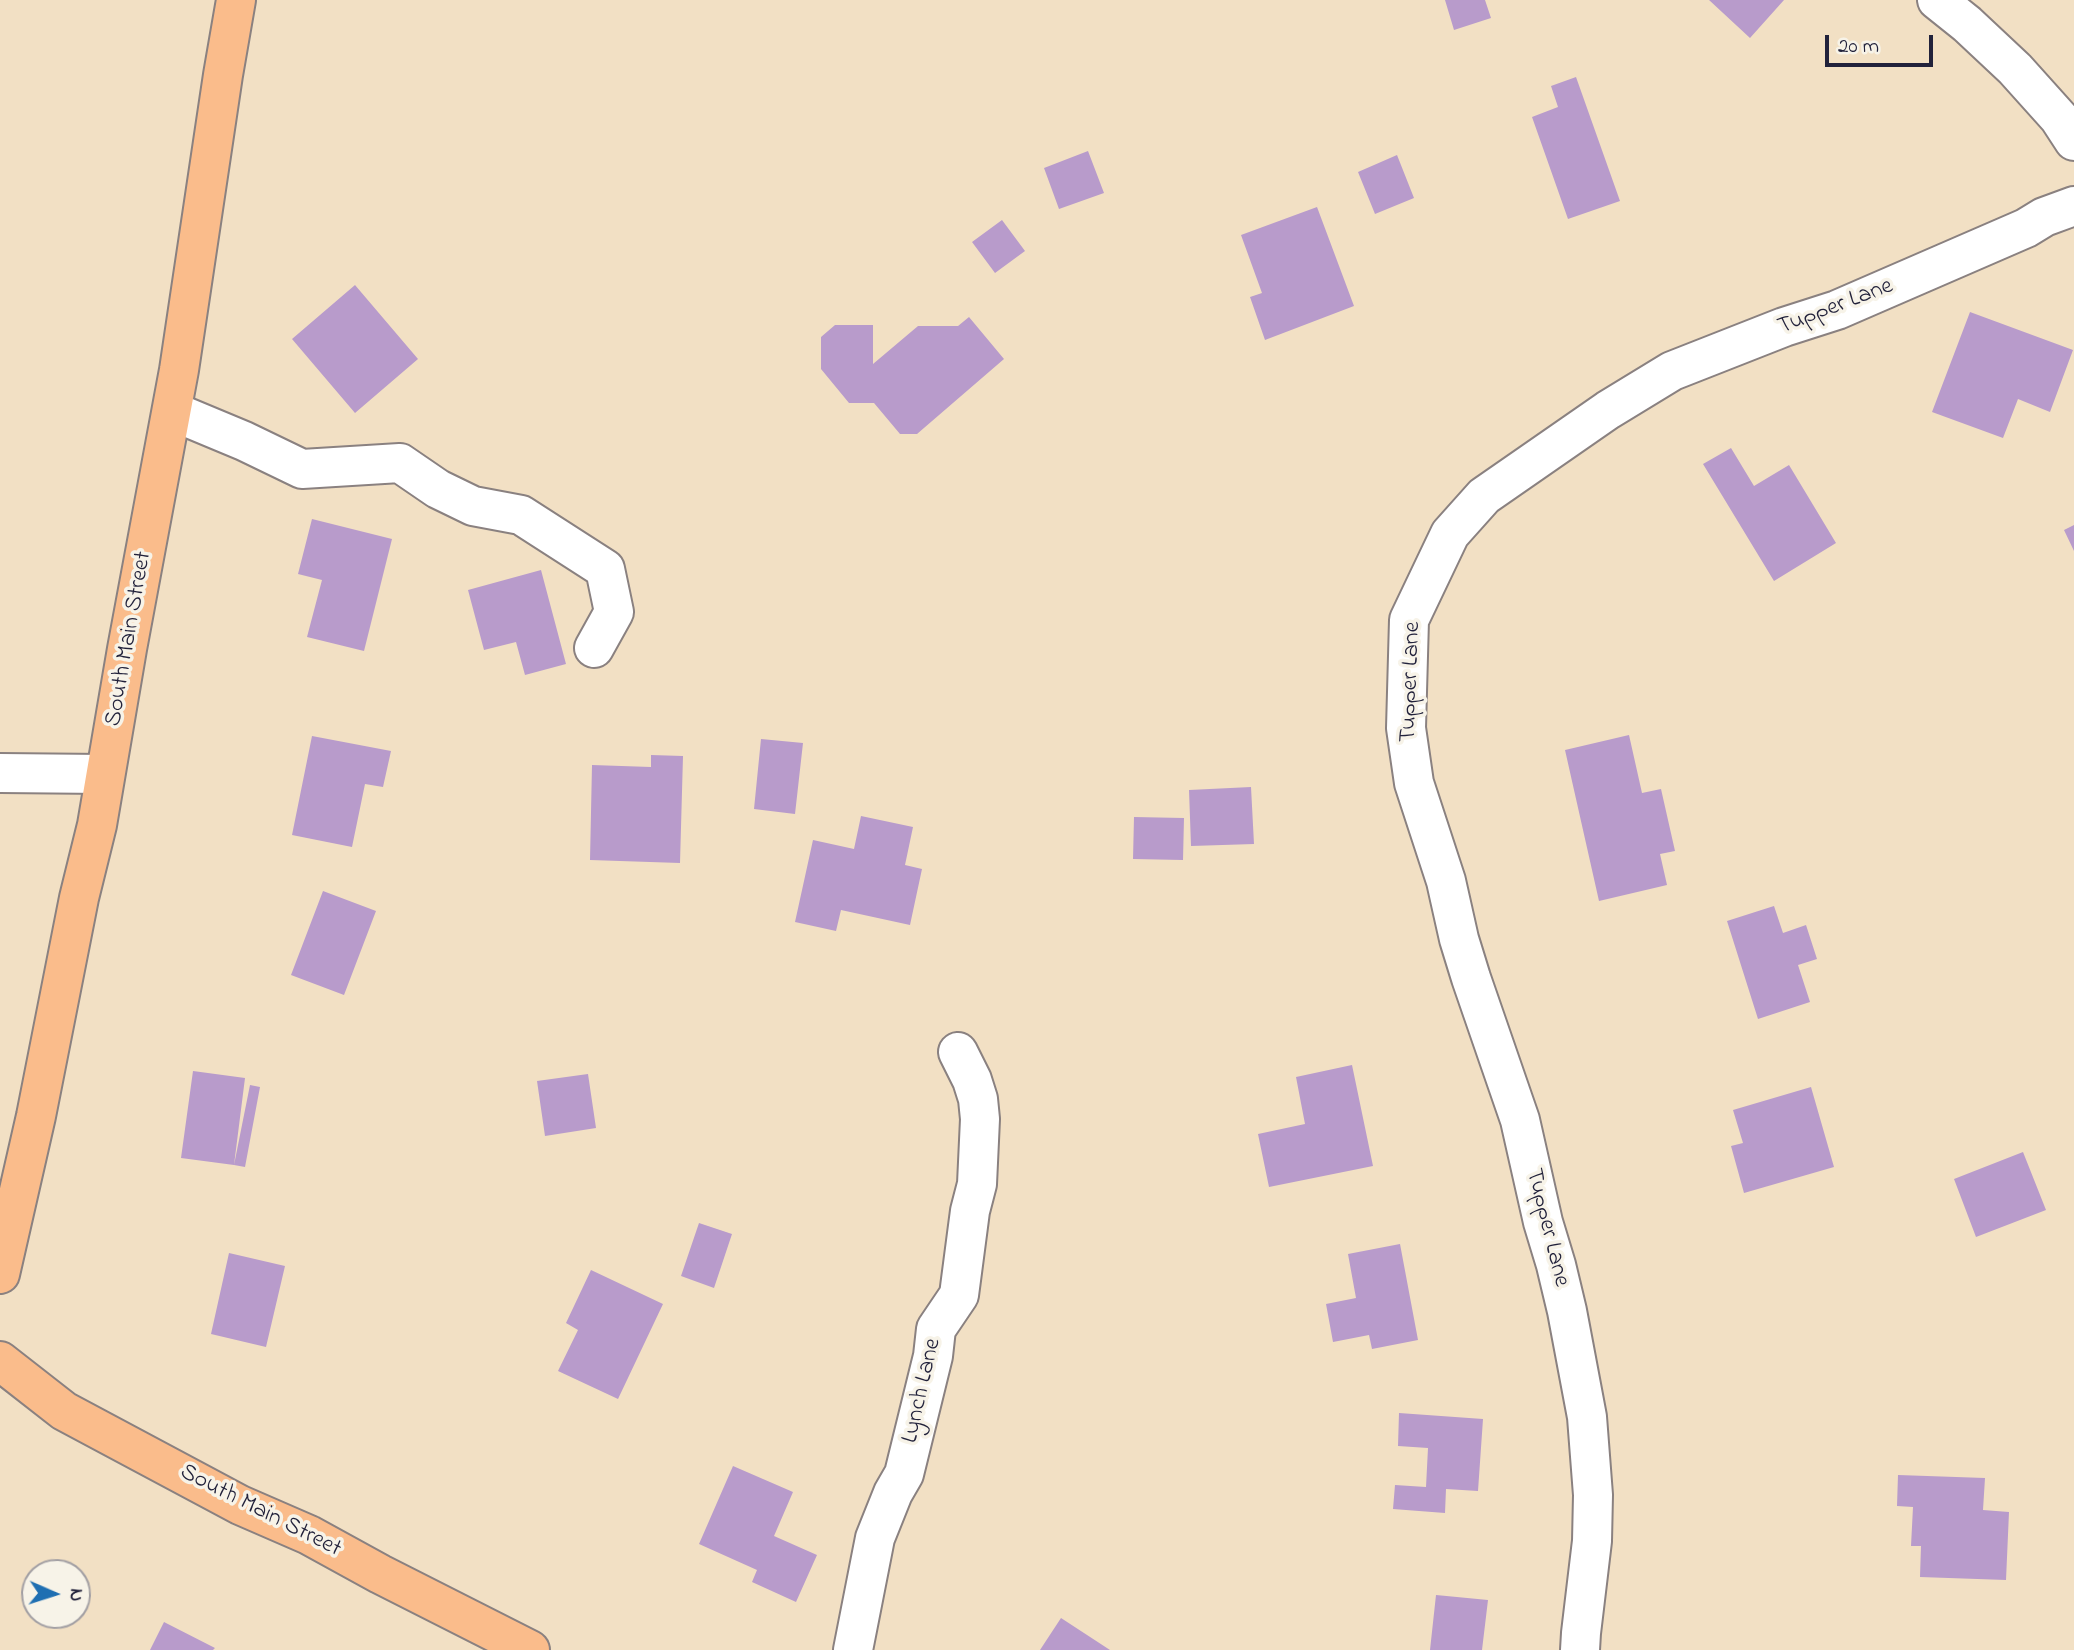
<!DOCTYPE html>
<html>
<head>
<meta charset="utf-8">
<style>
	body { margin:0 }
	#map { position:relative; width:2074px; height:1650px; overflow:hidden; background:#f2e0c4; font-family:"Indie Flower",sans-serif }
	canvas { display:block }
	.north { position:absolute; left:21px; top:1559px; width:70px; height:70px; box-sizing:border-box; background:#f7f3e8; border:2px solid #a29fa3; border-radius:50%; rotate:93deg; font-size:19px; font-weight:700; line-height:28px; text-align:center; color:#22223b }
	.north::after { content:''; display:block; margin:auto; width:24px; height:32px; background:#1f6fb2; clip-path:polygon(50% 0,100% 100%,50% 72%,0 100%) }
	.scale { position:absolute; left:1825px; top:35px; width:108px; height:32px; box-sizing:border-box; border:4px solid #22223b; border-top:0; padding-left:9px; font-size:21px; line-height:24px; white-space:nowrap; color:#22223b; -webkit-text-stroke:5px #f7f3e8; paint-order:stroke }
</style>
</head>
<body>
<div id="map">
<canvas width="2074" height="1650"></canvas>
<div class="north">N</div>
<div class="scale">20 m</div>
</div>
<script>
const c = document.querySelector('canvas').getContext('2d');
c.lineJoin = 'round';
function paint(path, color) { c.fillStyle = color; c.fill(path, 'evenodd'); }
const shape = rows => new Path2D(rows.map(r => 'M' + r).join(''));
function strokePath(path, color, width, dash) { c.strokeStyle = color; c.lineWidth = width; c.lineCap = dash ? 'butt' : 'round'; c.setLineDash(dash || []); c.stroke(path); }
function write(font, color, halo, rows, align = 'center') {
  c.font = font + ' "Indie Flower",sans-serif'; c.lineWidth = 7; c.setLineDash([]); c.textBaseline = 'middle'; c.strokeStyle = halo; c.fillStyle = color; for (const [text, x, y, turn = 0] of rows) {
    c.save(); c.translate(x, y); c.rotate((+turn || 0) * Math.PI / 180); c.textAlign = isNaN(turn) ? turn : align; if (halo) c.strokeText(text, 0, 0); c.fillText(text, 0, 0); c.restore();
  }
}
paint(shape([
	[1445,0,1485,0,1491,18,1454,30],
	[1709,0,1784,0,1750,38],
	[1576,77,1620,201,1568,219,1532,117,1558,107,1551,86],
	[1088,151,1104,193,1059,209,1044,168],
	[1397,155,1414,198,1375,214,1358,172],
	[1317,207,1354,306,1265,340,1250,297,1262,293,1241,235],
	[1002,220,1025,251,995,273,972,242],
	[355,285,418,359,355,413,292,339],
	[1970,312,2073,350,2050,412,2018,399,2003,438,1932,412],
	[969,317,1004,359,917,434,900,434,874,403,849,403,821,369,821,337,835,325,873,325,873,364,918,326,958,326],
	[1731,448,1754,486,1789,465,1836,543,1774,581,1703,464],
	[312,519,392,539,364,651,307,637,322,580,298,574],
	[2074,525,2074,551,2064,530],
	[541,570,566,664,525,675,516,642,484,650,468,590],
	[1629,735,1642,793,1661,789,1675,851,1660,854,1667,885,1599,901,1565,750],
	[312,736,391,751,383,787,365,784,352,847,292,835],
	[761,739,803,743,795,814,754,809],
	[651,755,683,756,680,863,590,860,592,765,651,767],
	[1251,787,1254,844,1191,846,1189,790],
	[861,816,913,827,905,865,922,869,910,925,841,910,836,931,795,922,813,840,854,849],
	[1134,817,1184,818,1183,860,1133,859],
	[323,891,376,911,344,995,291,975],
	[1774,906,1783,933,1806,925,1817,959,1798,965,1810,1002,1758,1019,1727,921],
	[1352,1065,1373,1166,1269,1187,1258,1134,1305,1124,1296,1077],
	[193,1071,245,1078,234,1165,181,1158],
	[588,1074,596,1128,545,1136,537,1081],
	[250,1085,260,1087,245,1167,234,1165],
	[1811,1087,1834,1167,1744,1193,1731,1146,1743,1143,1733,1110],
	[2023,1152,2046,1210,1976,1237,1954,1179],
	[699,1223,732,1234,714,1288,681,1276],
	[1400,1244,1418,1340,1372,1349,1369,1335,1333,1342,1326,1304,1356,1298,1348,1254],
	[229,1253,285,1266,266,1347,211,1334],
	[591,1270,663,1304,618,1399,558,1371,578,1330,566,1323],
	[1399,1413,1483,1419,1478,1491,1446,1489,1445,1513,1393,1509,1395,1485,1426,1487,1428,1448,1398,1446],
	[733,1466,793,1492,774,1536,817,1555,796,1602,752,1582,757,1570,699,1544],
	[1898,1475,1985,1478,1983,1510,2009,1512,2006,1580,1920,1577,1921,1546,1911,1546,1913,1507,1897,1506],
	[1436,1595,1488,1600,1482,1650,1430,1650],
	[1061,1618,1110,1650,1040,1650],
	[164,1622,215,1648,213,1650,150,1650]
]), '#b89bcb');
const minor = shape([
	[1937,0,1967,24,2015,69,2059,118,2074,141],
	[172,411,244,441,302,469,400,463,438,489,473,506,521,515,605,569,614,612,594,648],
	[0,773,105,774],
	[853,1650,875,1538,893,1493,904,1474,933,1356,936,1329,959,1295,970,1211,977,1184,980,1119,978,1099,972,1080,958,1052],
	[1580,1650,1581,1633,1592,1541,1593,1495,1587,1417,1567,1311,1556,1265,1543,1222,1520,1120,1471,978,1459,939,1446,881,1414,783,1406,728,1409,620,1450,534,1484,496,1608,410,1672,371,1784,327,1837,310,2026,228,2044,217,2074,206]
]);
const major = shape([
	[0,1274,36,1116,79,898,97,825,127,649,179,370,223,75,236,0],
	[0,1361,64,1411,240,1505,309,1535,380,1574,530,1650]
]);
strokePath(minor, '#8a8180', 42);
strokePath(major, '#8a8180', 42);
strokePath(minor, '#fff', 38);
strokePath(major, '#fabc8b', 38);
write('24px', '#22223b', '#f7f3e8', [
	["Tupper Lane",1836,308,-21],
	["South Main Street",130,639,-80],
	["Tupper Lane",1412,682,-88],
	["Tupper Lane",1546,1228,76],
	["Lynch Lane",923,1391,-77],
	["South Main Street",260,1512,27]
]);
</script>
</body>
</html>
